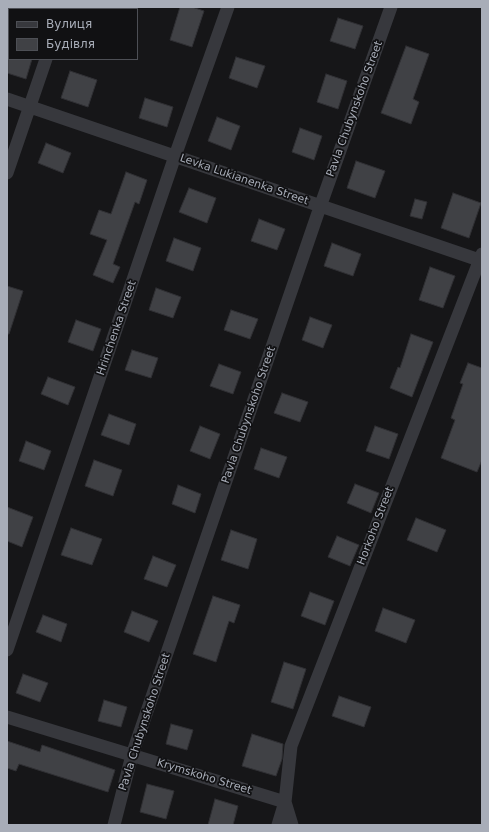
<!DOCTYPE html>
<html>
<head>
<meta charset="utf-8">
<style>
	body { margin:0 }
	#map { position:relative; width:489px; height:832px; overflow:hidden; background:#161618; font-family:"DejaVu Sans",sans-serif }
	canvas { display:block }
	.frame { position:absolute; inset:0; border:8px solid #a8adb8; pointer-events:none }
	.legend { position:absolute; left:8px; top:8px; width:130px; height:52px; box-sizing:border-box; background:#111113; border:1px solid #4d4f55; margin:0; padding:5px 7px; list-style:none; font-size:12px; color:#a8adb8 }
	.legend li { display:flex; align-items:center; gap:8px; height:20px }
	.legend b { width:20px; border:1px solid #4d4f55 }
</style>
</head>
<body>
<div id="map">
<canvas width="489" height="832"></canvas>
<div class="frame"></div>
<ul class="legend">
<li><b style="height:5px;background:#37383d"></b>Вулиця</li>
<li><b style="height:11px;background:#404145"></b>Будівля</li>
</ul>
</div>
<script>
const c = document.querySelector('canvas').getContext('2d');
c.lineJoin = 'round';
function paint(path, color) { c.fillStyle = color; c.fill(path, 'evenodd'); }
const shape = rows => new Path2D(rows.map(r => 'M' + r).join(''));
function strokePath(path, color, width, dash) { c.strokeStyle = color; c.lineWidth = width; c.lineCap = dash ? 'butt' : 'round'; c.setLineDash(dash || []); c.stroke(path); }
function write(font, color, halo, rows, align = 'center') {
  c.font = font + ' "DejaVu Sans",sans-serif'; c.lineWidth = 3.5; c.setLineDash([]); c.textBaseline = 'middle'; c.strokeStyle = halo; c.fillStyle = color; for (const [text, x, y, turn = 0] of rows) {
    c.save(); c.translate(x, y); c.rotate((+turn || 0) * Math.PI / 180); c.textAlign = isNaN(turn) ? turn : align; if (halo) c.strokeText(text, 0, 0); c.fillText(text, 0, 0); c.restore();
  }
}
const building = shape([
	[180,7,192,7,204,11,192,47,170,40,180,7],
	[338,18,363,26,355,49,330,41,338,18],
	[406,46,429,54,413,99,419,102,411,124,381,113,406,46],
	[236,57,265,66,257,88,229,78,236,57],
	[7,59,32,59,26,79,7,73,7,59],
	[70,71,97,80,88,107,61,98,70,71],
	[326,74,347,81,338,109,317,102,326,74],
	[145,98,173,107,167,127,139,118,145,98],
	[217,117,240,126,231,150,208,141,217,117],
	[300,128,322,136,314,160,292,152,300,128],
	[46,143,71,153,63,173,38,163,46,143],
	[356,161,385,171,375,198,347,188,356,161],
	[126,172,147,180,139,204,135,202,113,264,120,267,113,283,93,275,107,240,90,234,99,210,111,214,126,172],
	[189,188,216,198,207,223,179,212,189,188],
	[453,193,481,203,469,238,441,228,453,193],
	[415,199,427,202,422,219,410,216,415,199],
	[259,219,285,229,277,250,251,241,259,219],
	[174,238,201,248,193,271,166,261,174,238],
	[332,243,361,254,353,276,324,266,332,243],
	[430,267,455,276,443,308,419,300,430,267],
	[7,286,23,291,9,334,7,334,7,286],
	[156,288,181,297,173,318,149,310,156,288],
	[231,310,258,319,250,339,224,330,231,310],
	[310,317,332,325,323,348,302,340,310,317],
	[76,320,101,329,93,351,68,342,76,320],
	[411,334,433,342,412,397,390,388,398,367,400,368,411,334],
	[132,350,158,358,151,378,125,370,132,350],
	[468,363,482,368,482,460,477,472,441,458,455,420,451,418,463,384,460,383,468,363],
	[219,364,241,372,233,394,210,386,219,364],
	[48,377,75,387,68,405,41,394,48,377],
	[282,393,308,402,300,422,274,413,282,393],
	[109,414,136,424,129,445,101,435,109,414],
	[200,426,220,434,210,459,190,451,200,426],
	[375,426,398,434,389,459,366,451,375,426],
	[26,441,51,451,44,470,19,461,26,441],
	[261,448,287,457,279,478,254,469,261,448],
	[94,460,122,470,113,496,85,486,94,460],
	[355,484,379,493,371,513,347,503,355,484],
	[178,485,201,494,195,513,172,504,178,485],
	[7,507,33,517,22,547,7,541,7,507],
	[416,518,446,530,437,552,407,540,416,518],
	[71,528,102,539,92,565,61,555,71,528],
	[231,530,257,539,248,569,221,560,231,530],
	[337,536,359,545,350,566,328,557,337,536],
	[153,556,176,565,167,587,144,579,153,556],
	[310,592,334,601,325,625,301,616,310,592],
	[213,596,240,605,234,623,229,621,216,662,193,654,213,596],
	[383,608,415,620,406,643,375,631,383,608],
	[132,611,158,621,149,642,124,632,132,611],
	[43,615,67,624,61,642,36,632,43,615],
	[284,662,306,669,293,709,271,702,284,662],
	[23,674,48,683,40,702,16,693,23,674],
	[339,696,371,707,364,727,332,716,339,696],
	[104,700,127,707,121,727,98,721,104,700],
	[171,724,193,730,187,750,166,744,171,724],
	[252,734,283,744,282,759,276,776,242,766,252,734],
	[7,741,40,752,42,745,115,770,108,792,19,764,16,771,7,768,7,741],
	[147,784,174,791,166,819,140,812,147,784],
	[215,799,238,806,233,825,208,825,215,799]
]);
paint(building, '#404145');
strokePath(building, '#303034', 1);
strokePath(shape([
	[64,9,65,7],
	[7,99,482,261],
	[7,173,46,59],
	[7,650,175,156,228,7],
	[7,717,285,802],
	[285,802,292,825],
	[114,825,132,755,320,207,391,7],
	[278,825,285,802,291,746,482,254]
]), '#37383d', 13);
write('11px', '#a8adb8', '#111113', [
	["Pavla Chubynskoho Street",355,109,-70],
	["Levka Lukianenka Street",244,180,19],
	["Hrinchenka Street",117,328,-71],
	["Pavla Chubynskoho Street",249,415,-71],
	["Horkoho Street",376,526,-69],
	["Pavla Chubynskoho Street",145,722,-72],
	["Krymskoho Street",204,777,17]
]);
</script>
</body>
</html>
